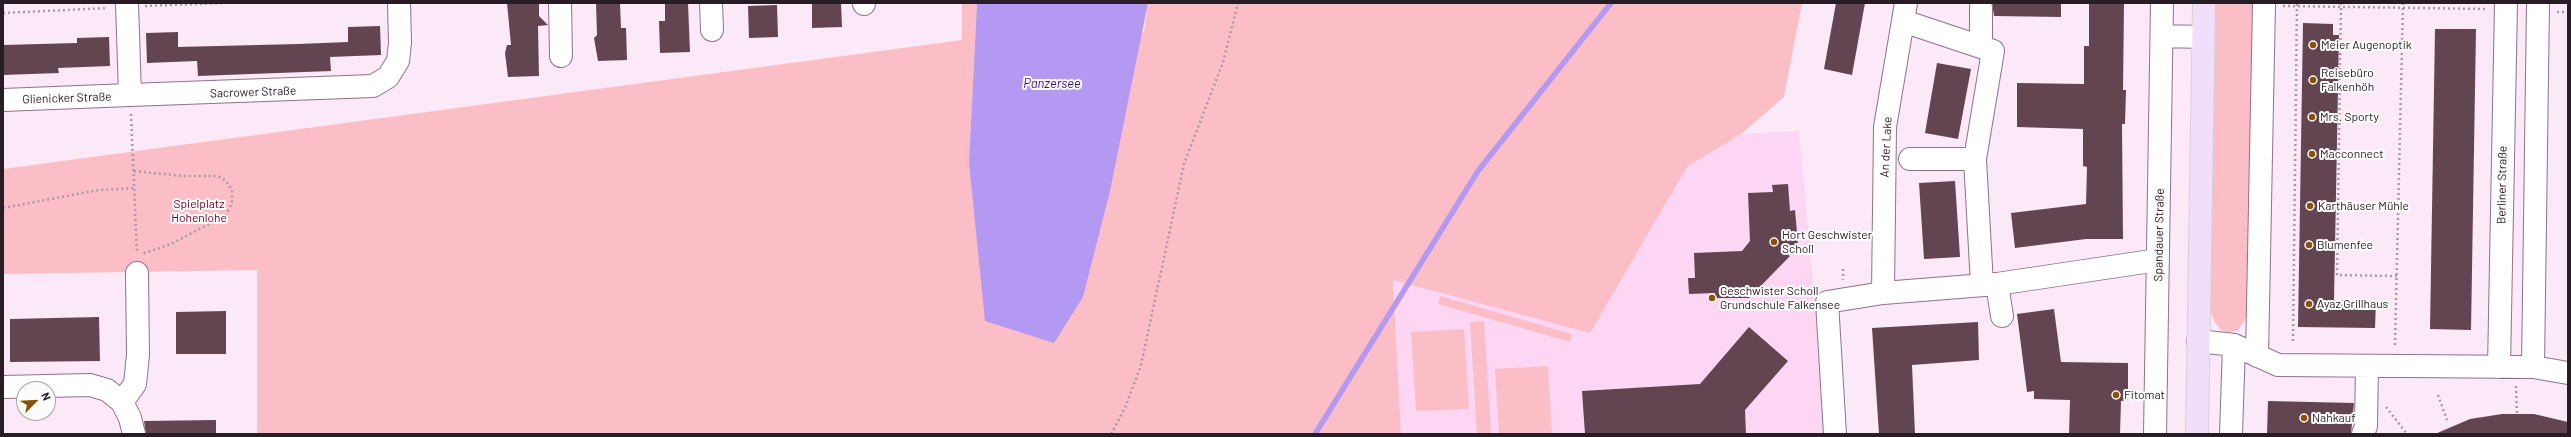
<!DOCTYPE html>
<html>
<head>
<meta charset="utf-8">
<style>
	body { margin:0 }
	#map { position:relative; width:2571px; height:437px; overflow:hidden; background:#fce9f7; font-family:Barlow,sans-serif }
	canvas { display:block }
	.frame { position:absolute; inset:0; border:4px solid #281d25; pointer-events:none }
	.north { position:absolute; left:16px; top:381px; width:40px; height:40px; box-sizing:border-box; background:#fcfcfc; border:1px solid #a7a3a6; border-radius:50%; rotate:66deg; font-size:11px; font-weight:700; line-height:16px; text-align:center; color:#281d25 }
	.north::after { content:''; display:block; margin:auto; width:14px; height:18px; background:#895104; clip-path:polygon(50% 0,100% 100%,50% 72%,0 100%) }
</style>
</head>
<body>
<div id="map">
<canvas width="2571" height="437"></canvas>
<div class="frame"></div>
<div class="north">N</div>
</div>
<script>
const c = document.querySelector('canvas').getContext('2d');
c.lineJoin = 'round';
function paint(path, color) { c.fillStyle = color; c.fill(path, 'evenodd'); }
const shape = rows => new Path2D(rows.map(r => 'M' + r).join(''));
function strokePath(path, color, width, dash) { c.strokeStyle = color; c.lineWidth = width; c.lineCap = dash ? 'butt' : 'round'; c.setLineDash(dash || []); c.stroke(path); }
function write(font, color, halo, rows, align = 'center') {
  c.font = font + ' Barlow,sans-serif'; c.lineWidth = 4; c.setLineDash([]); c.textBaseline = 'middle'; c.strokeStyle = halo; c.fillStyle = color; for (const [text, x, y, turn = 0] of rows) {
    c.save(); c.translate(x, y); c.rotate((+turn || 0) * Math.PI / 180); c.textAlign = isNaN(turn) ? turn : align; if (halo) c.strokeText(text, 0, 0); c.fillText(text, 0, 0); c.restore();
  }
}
paint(shape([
	[1799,131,1816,316,1823,434,1401,434,1393,279,1590,332,1687,167,1741,134]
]), '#fcd6f3');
paint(shape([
	[962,3,977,3,969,162,1144,31,1148,3,1802,3,1784,97,1741,134,1687,167,1590,333,1393,280,1401,434,257,434,257,270,3,274,3,169,962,40],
	[2215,3,2255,3,2247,316,2238,330,2229,333,2221,330,2215,323,2209,307],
	[1440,296,1572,334,1570,342,1438,304],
	[1484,321,1491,434,1477,434,1470,322],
	[1464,329,1469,409,1416,411,1411,332],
	[1548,366,1552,434,1499,434,1495,369]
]), '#fcbec6');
paint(shape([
	[977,3,1148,3,1110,191,1083,297,1054,343,985,321,969,162]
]), '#b499f2');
strokePath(shape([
	[1315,434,1478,171,1611,3]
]), '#b499f2', 5.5);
paint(shape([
	[507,3,539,3,539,16,548,25,538,26,539,76,508,77,505,53,507,45,511,45],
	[596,3,620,3,621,28,626,28,627,60,598,61,594,38,597,35],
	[665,3,688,3,690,52,660,53,659,21,665,21],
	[812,3,841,3,842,27,812,28],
	[1836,3,1865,3,1852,75,1824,69],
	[1992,3,2061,3,2061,17,1994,16],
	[2089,3,2124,3,2123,90,2126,90,2125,124,2122,124,2123,239,2086,239,2015,248,2011,213,2086,204,2087,167,2083,166,2083,129,2017,127,2017,83,2084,84,2084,46,2089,46],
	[777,5,778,37,749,38,748,6],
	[2303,23,2333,24,2333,35,2339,35,2334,300,2376,301,2375,328,2298,327],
	[380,26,381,55,330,57,331,71,198,76,197,61,147,63,146,33,178,32,178,47,298,44,348,42,348,27],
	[2435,29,2476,29,2471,330,2430,329],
	[109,37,110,66,58,68,59,73,3,75,3,45,77,43,77,38],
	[1937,63,1971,69,1958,139,1925,133],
	[1955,181,1960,257,1924,259,1919,183],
	[1788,184,1790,211,1795,210,1798,244,1788,255,1790,256,1749,298,1715,298,1715,293,1689,294,1688,278,1695,278,1694,253,1742,251,1750,241,1748,193,1773,192,1772,185],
	[2054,309,2061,362,2128,363,2128,400,2121,401,2120,434,2069,434,2070,400,2034,399,2034,391,2027,392,2017,314],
	[226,311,226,354,176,354,176,312],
	[99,317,100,361,10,362,10,319],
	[1978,322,1979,360,1912,365,1915,434,1879,434,1872,328],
	[1749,327,1788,361,1745,410,1746,434,1585,434,1582,391,1700,384],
	[2268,401,2354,403,2351,434,2267,434],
	[2502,414,2534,414,2568,422,2568,434,2435,434,2470,419],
	[216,420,216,434,146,434,144,421]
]), '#634552');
const minor = shape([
	[127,3,130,95,373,86,388,77,398,61,400,43,399,3],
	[560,3,561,56],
	[711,3,712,30],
	[864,3,864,4],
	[1903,21,1993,51,1975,159,1982,285],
	[2162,36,2203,37],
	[1981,47,1981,7],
	[3,100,130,95],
	[1910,159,1975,159],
	[1997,284,2002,316],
	[1883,293,1885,127,1906,3],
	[2198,341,2234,345,2278,365,2533,367,2568,373],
	[2257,356,2264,3],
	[2499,367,2506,3],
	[2533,367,2538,3],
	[3,387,90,385,107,390,122,402,130,418,134,434],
	[122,402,135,384,138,355,137,273],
	[1835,434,1827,302,1883,293,1997,284,2158,260],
	[2155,434,2162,3],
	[2231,434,2234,345],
	[2363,434,2366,426,2367,366]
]);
const major = shape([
	[2197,434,2204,3]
]);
strokePath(minor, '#8e7388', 24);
strokePath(major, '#d4d2d3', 24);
strokePath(shape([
	[2341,3,2337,275,2397,276],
	[145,6,225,3],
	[2283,6,2488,9],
	[2557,12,2568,12],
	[3,13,108,8],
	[131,114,137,254],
	[134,171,184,176,218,176,226,181,232,190,232,203,226,215,171,244,142,254],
	[3,208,99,190,134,188],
	[1843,269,1843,280],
	[2293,341,2297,3],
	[2395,345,2403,3],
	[2516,386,2517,414],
	[2438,395,2447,420],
	[2386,407,2407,434],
	[1111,434,1125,408,1141,365,1184,164,1223,62,1238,3]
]), '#aa9aa6', 2.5, [2, 3]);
strokePath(minor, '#fff', 22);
strokePath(major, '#f1defa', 22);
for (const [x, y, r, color] of [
	[2313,45,4,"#895104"],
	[2313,80,4,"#895104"],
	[2312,117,4,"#895104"],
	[2312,154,4,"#895104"],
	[2310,206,4,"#895104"],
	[1774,242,4,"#895104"],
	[2309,245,4,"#895104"],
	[1712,298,4,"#895104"],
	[2309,304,4,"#895104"],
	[2116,395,4,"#895104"],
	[2304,418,4,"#895104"]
]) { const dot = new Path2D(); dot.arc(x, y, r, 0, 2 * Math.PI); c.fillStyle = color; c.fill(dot); strokePath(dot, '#fcfcfc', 1.5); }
write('12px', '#281d25', '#fcfcfc', [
	["Meier Augenoptik",2321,45],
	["Reisebüro",2321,73],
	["Falkenhöh",2321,87],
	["Mrs. Sporty",2320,117],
	["Macconnect",2320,154],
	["Karthäuser Mühle",2318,206],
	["Hort Geschwister",1782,235],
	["Scholl",1782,249],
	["Blumenfee",2317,245],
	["Geschwister Scholl",1720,291],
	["Grundschule Falkensee",1720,305],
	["Ayaz Grillhaus",2317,304],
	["Fitomat",2124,395],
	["Nahkauf",2312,418]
], 'left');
write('12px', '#281d25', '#fcfcfc', [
	["Sacrower Straße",253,92,-2],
	["Glienicker Straße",67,98,-2],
	["An der Lake",1886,147,-87],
	["Berliner Straße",2502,185,-89],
	["Spandauer Straße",2159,235,-89]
]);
write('12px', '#660425', '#fcfcfc', [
	["Spielplatz",199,204],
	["Hohenlohe",199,218]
]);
write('italic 13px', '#411079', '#fcfcfc', [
	["Panzersee",1052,84]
]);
</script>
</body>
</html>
